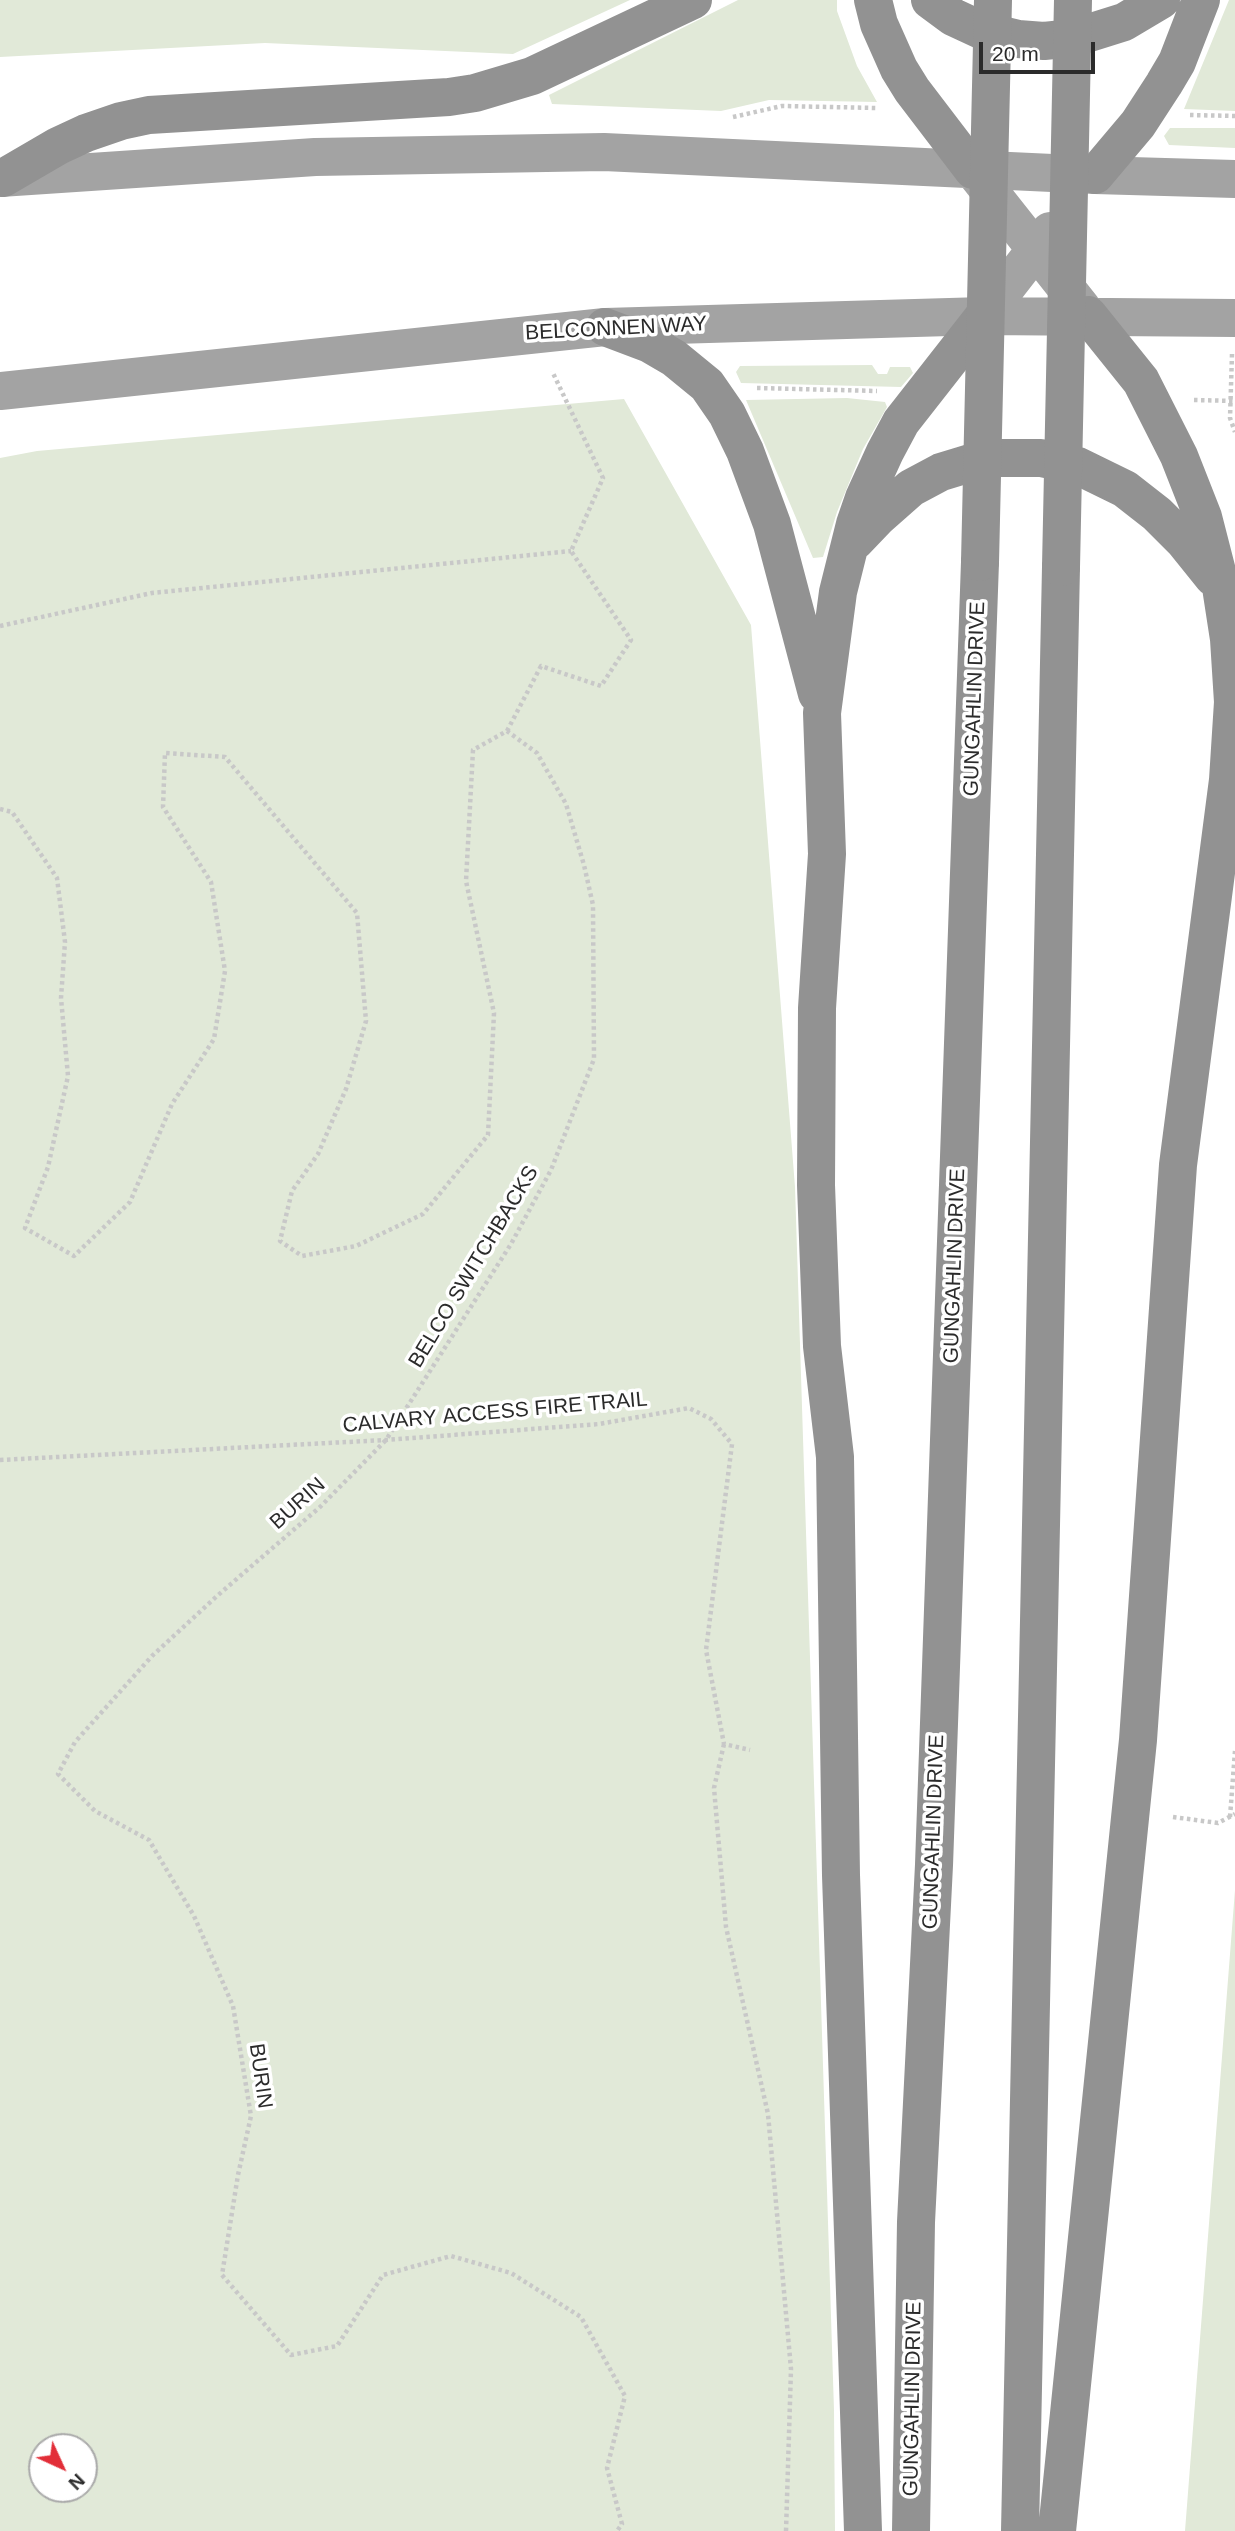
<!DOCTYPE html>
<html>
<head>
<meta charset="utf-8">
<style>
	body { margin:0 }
	#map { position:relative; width:1235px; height:2531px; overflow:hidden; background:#fff; font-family:Arial,sans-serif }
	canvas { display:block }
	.north { position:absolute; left:28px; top:2433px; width:70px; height:70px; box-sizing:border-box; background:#fff; border:2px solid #aaa; border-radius:50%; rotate:135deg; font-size:19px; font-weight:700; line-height:28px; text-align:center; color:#2b2b2b }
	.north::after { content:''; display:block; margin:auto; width:24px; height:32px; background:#e22e38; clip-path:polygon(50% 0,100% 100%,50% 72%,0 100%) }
	.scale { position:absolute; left:979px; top:42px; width:116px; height:32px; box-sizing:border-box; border:4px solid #2b2b2b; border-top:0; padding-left:9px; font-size:21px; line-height:24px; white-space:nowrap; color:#2b2b2b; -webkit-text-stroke:5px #fff; paint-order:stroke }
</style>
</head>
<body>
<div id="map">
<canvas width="1235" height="2531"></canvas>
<div class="north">N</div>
<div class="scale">20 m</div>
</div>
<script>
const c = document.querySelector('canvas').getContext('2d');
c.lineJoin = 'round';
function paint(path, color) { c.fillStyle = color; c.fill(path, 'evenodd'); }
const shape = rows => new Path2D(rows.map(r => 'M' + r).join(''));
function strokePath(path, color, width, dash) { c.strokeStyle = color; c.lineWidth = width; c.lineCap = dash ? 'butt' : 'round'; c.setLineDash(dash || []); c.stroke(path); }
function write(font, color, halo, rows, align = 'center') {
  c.font = font + ' Arial,sans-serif'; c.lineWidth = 7; c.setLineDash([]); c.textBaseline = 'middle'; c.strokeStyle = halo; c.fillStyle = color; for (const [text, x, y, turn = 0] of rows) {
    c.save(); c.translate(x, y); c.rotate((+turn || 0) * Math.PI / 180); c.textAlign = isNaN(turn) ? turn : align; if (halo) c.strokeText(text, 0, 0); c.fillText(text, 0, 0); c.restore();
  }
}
paint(shape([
	[0,0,630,0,513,54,265,43,0,57],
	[738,0,837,0,837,11,857,66,877,102,769,100,721,111,552,104,549,95],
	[1229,0,1235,0,1235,111,1184,109],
	[1170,128,1235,128,1235,148,1169,145,1164,136],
	[872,365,878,374,887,374,890,367,910,367,913,373,901,387,741,383,736,372,740,366],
	[847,398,885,402,887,407,863,449,837,512,823,557,813,558,746,400],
	[624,399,751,625,795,1187,834,2410,835,2531,0,2531,0,458,37,451],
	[42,2447,84,2447,84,2489,42,2489],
	[1235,1890,1235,2531,1185,2531]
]), '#e1e9d8');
strokePath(shape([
	[1190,115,1235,116],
	[733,117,782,106,877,108],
	[1232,354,1230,418,1235,432],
	[757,388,877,391],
	[1194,400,1235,401],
	[0,626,152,593,571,551],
	[507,731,541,666,601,686,631,640,571,551,603,478,552,371],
	[0,809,12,812,57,878,65,942,61,998,68,1076,48,1167,25,1228,74,1256,130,1202,172,1104,214,1039,225,971,211,882,163,807,165,753,225,757,357,913,366,1021,346,1089,318,1154,292,1191,280,1241,302,1256,356,1246,423,1214,488,1135,494,1013,466,881,473,750,507,731,537,753,566,804,584,865,593,905,594,1059,551,1170,511,1244,386,1440,320,1507,217,1596,152,1656,75,1742,58,1774,95,1811,149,1840,194,1916,233,2006,251,2116,238,2175,222,2275,291,2355,337,2346,383,2275,451,2256,511,2273,581,2317,625,2396,607,2468,622,2524,617,2531],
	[0,1460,386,1440,599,1424,689,1408,711,1419,732,1444,706,1650,724,1744,750,1750],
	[724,1744,714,1788,726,1927,768,2114,791,2369,786,2531],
	[1173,1817,1218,1823,1235,1814],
	[1230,1817,1235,1751]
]), '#c8c8c8', 4.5, [3.5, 3.5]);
strokePath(shape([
	[976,174,1082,308],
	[0,178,315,157,604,152,1095,175,1235,179],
	[984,316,1050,231],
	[0,391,605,327,984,316,1235,318]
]), '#a3a3a3', 38);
strokePath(shape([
	[873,0,879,24,899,69,912,90,973,170],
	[930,0,953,17,981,30,1018,39,1044,41,1073,38,1124,22,1161,0],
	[1095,175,1138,124,1164,84,1177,62,1201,0],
	[3,178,58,146,86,133,121,121,149,115,449,97,475,93,532,76,693,0],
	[605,327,650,344,674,358,707,385,727,414,745,451,772,524,817,694],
	[855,541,877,518,911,488,941,472,987,458,1041,458,1078,466,1125,489,1157,514,1184,541,1213,577],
	[863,2531,841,1875,835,1457,822,1346,816,1185,817,1008,827,854,822,713,838,592,855,524,864,498,885,452,901,422,984,316],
	[911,2531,916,2222,934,1865,980,562],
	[1020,2531,1061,567],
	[1057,2531,1138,1740,1178,1165,1228,780,1233,702,1229,639,1221,587,1203,517,1179,456,1141,381,1088,315]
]), '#929292', 38);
strokePath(shape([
	[980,562,993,0],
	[1061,567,1073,0]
]), '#929292', 38);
write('21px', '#2b2b2b', '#fff', [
	["BELCONNEN WAY",616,329,-3],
	["GUNGAHLIN DRIVE",975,699,-88],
	["GUNGAHLIN DRIVE",955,1266,-88],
	["BELCO SWITCHBACKS",474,1267,-59],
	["CALVARY ACCESS FIRE TRAIL",495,1413,-5],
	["BURIN",298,1504,-42],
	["GUNGAHLIN DRIVE",934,1832,-88],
	["BURIN",260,2076,82],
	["GUNGAHLIN DRIVE",913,2399,-89]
]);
</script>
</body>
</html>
